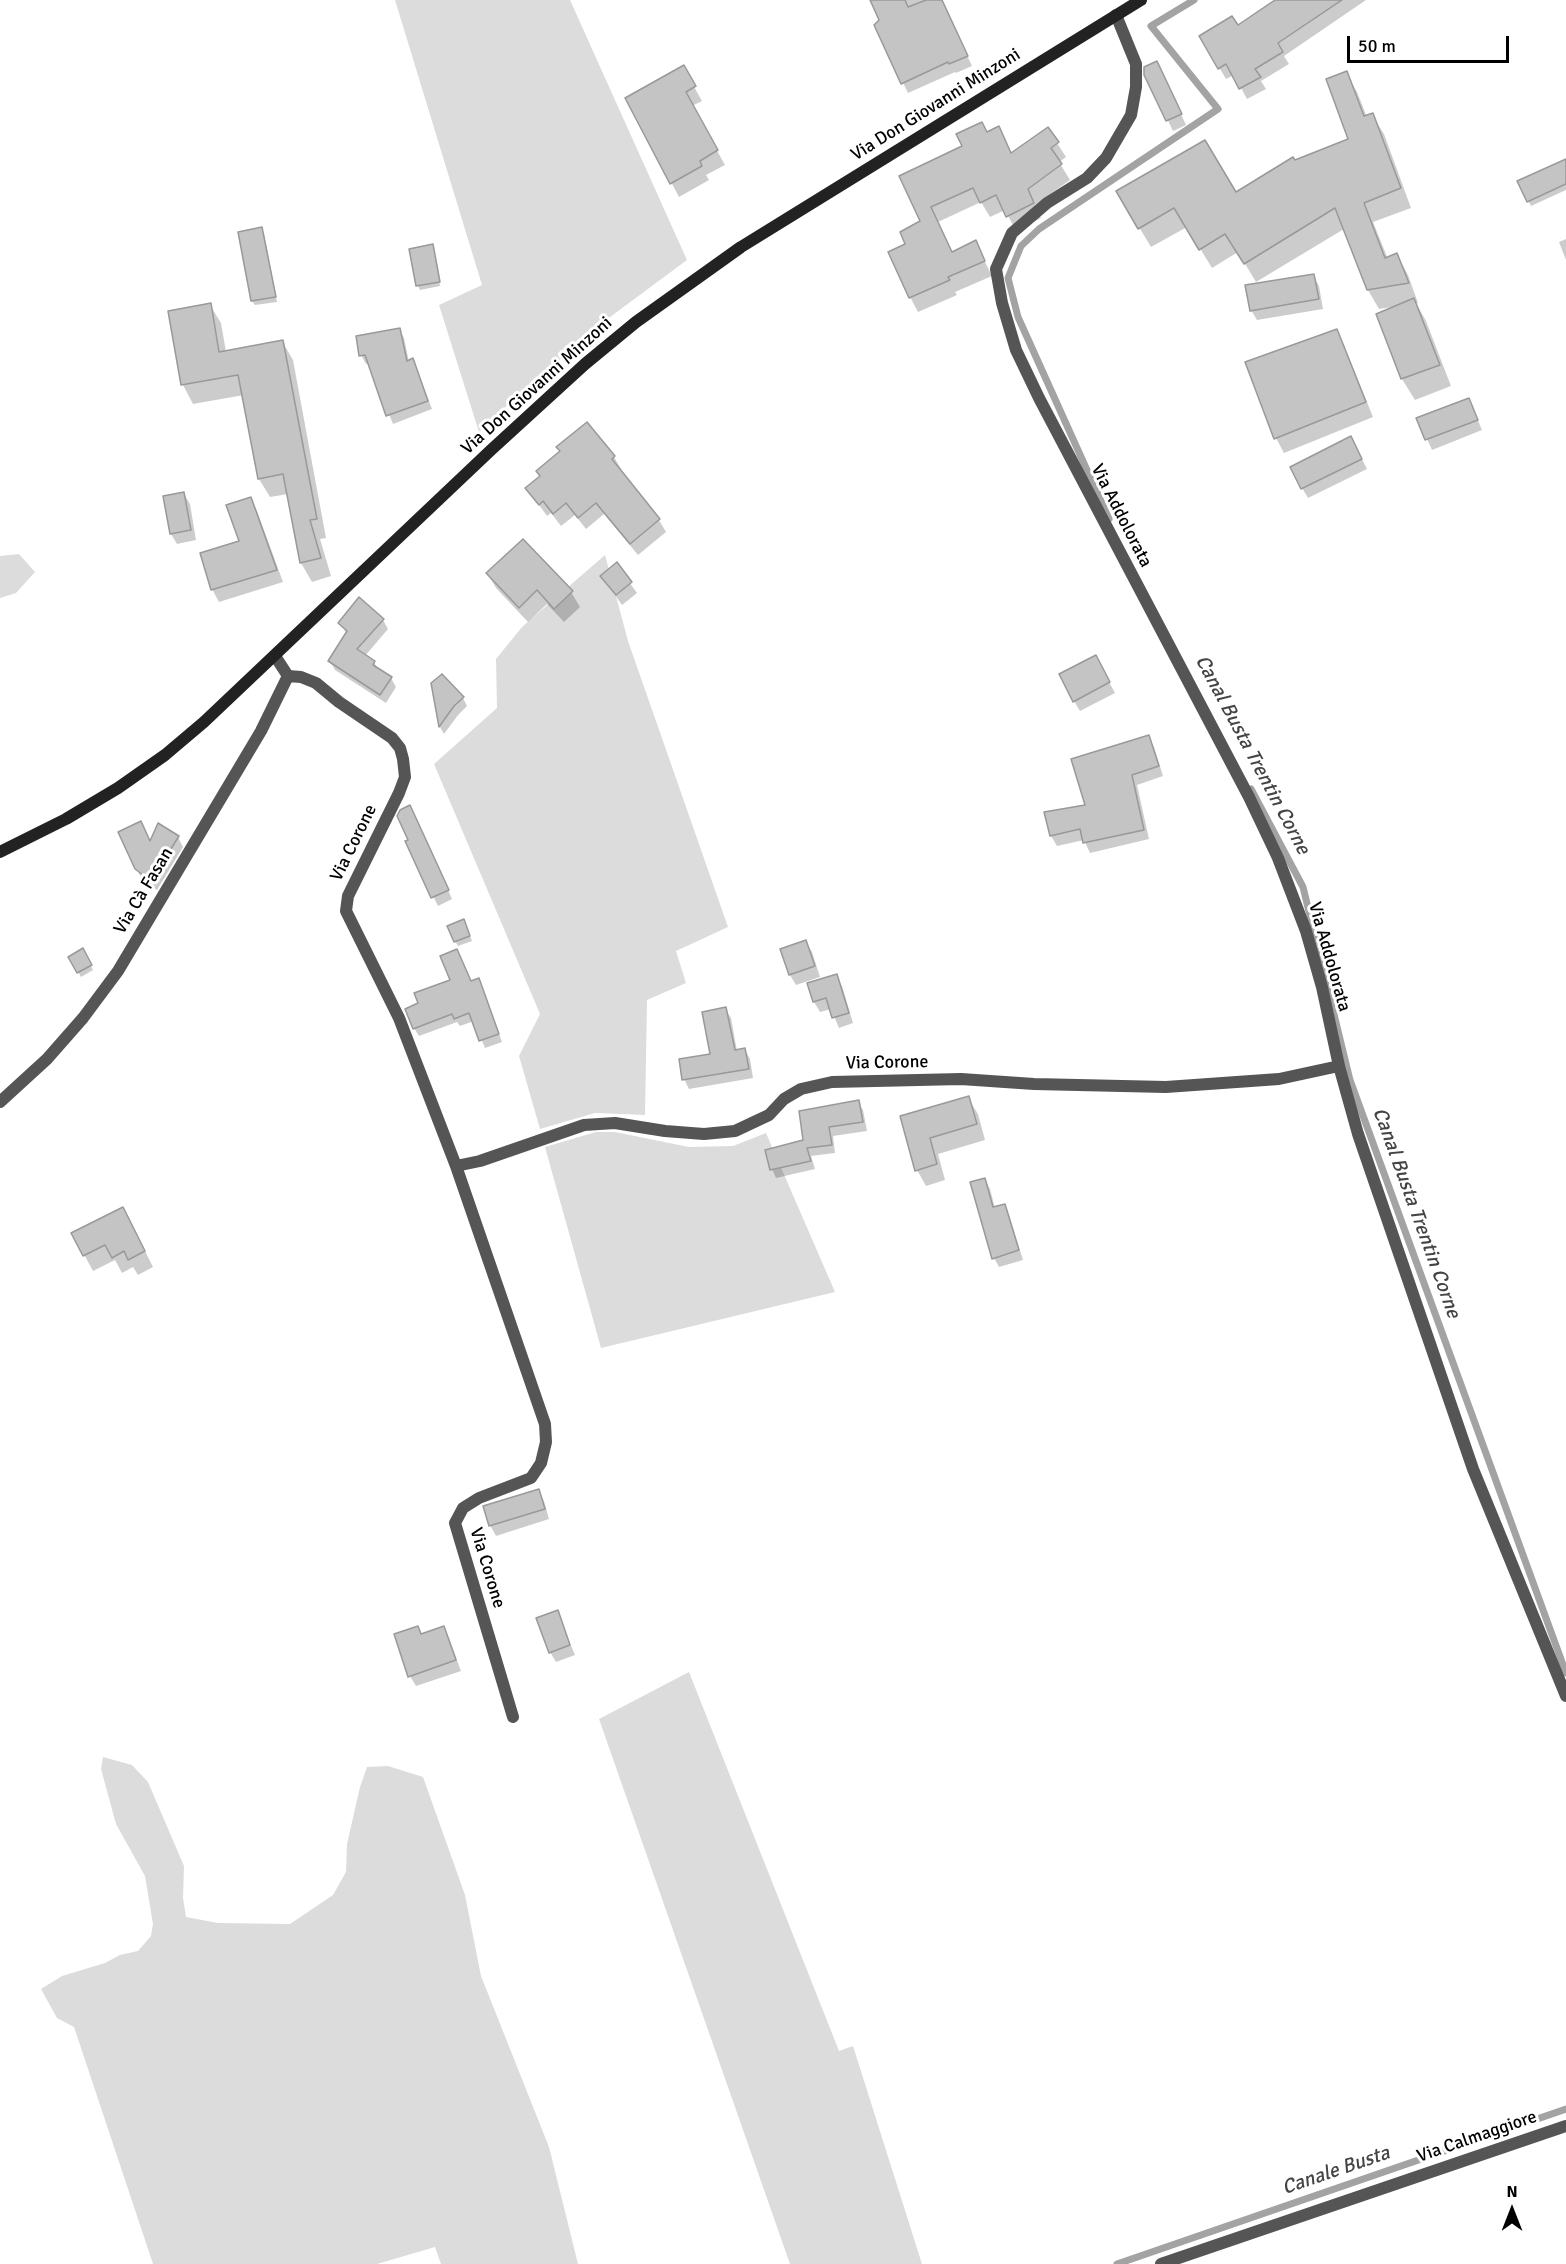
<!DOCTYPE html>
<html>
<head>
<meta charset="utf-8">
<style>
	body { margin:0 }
	#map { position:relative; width:1566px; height:2264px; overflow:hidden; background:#fff; font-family:Signika,sans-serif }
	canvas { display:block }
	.north { position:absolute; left:1482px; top:2180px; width:60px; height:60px; -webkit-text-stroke:4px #fff; paint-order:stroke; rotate:0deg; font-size:16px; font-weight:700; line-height:24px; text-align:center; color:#000 }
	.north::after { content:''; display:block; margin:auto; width:21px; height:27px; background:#000; clip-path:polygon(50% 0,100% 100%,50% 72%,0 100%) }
	.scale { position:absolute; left:1347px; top:36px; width:162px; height:27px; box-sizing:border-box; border:3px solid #000; border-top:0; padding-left:8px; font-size:18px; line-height:21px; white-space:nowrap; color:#000; -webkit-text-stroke:4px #fff; paint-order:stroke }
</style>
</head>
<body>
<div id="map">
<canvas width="1566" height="2264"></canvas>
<div class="north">N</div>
<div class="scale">50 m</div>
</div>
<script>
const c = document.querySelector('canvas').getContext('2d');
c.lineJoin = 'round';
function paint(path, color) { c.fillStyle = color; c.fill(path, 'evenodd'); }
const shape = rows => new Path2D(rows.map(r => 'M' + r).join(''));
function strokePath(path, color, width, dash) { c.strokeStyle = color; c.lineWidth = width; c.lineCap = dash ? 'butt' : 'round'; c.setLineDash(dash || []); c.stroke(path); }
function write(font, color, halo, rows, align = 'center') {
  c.font = font + ' Signika,sans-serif'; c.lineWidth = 6; c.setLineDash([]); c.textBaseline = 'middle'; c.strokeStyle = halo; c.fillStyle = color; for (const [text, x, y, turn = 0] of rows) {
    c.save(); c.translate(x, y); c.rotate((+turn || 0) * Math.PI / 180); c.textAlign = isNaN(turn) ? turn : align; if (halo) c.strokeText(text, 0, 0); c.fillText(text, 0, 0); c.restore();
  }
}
paint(shape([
	[395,0,570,0,687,260,606,320,511,402,479,432,439,305,482,285],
	[19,554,35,572,16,593,0,598,0,556],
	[605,555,628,641,728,927,676,951,686,983,647,1000,645,1115,595,1113,540,1129,519,1056,540,1014,434,764,497,708,496,659,522,627],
	[596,1132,615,1132,689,1147,733,1146,766,1133,835,1292,601,1348,545,1147],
	[689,1672,839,2051,853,2046,922,2264,790,2264,599,1719],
	[103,1757,132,1765,148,1782,184,1866,183,1898,186,1917,218,1923,290,1924,333,1895,346,1872,347,1844,360,1787,367,1767,388,1766,423,1777,465,1895,481,1976,549,2147,578,2264,441,2264,435,2247,377,2264,153,2264,74,2027,57,2018,41,1989,62,1976,105,1963,120,1955,138,1951,151,1936,153,1924,145,1876,116,1824,101,1769]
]), '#dcdcdc');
paint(shape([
	[877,0,941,0,972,66,956,73,955,72,908,93,875,25,881,20],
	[1277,0,1366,0,1284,56,1289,64,1261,81,1266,89,1247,99,1234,75,1226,79,1201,37,1237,28],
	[683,67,702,101,692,106,725,165,706,175,709,180,679,197,627,99],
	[1162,73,1186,125,1173,131,1146,75],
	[1346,73,1357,92,1367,117,1372,115,1384,134,1411,208,1373,222,1388,259,1397,255,1408,275,1418,303,1416,303,1426,321,1451,386,1415,400,1402,379,1378,314,1392,307,1379,309,1368,290,1344,229,1256,282,1238,252,1212,268,1187,227,1151,247,1118,192,1235,194,1294,162,1350,140],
	[998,128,1012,155,1048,129,1066,157,1059,162,1070,180,1035,205,1041,218,1016,231,1005,210,990,217,981,202,938,222,952,253,975,242,992,276,955,292,957,295,918,312,910,297,907,245,964,147],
	[1566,168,1566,190,1531,206,1519,182],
	[262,229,264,234,277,302,255,305,252,301],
	[1566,239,1566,260,1559,242],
	[432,246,440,286,420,290,418,286],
	[1313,275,1319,286,1323,309,1257,320,1251,310],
	[210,305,221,323,226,352,282,341,293,360,326,538,320,539,331,576,312,582,301,563,288,494,270,497,259,479,244,395,193,404,183,385,170,312],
	[399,329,404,338,409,362,413,360,417,369,432,409,393,424,369,363,366,364,361,355],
	[1336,331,1344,345,1373,417,1284,453,1276,438],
	[1469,399,1482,430,1432,450,1418,419],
	[1357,449,1367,469,1308,498,1302,488],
	[614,457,621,469,619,471,659,520,666,532,638,555,604,514,586,529,575,515,561,526,551,513,547,516,527,488],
	[184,494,190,504,196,540,177,544,171,534],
	[250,499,257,511,283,582,219,602,212,589,241,542],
	[616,564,637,593,622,605,602,576],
	[488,574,571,592,580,607,564,622,547,604,528,622,496,588],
	[383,620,388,629,365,656,374,662,379,671,391,678,396,687,386,703,335,670,330,661,347,634,340,623],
	[1101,667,1115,693,1080,711,1074,701],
	[433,684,463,698,467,706,458,715,444,734,440,727],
	[1148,737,1154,747,1163,776,1137,785,1149,839,1090,853,1084,840,1057,846,1051,836,1046,813,1087,806],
	[415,816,452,899,438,906,407,842,410,841],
	[178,837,183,847,157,890,142,879,136,868],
	[466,926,472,941,458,946,455,941],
	[806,942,812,952,820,977,796,985,790,975,782,950],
	[82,950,93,970,81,977,70,957],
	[836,976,842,986,853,1023,839,1028,831,1009,820,1012,814,1002,809,984],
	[479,979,502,1042,485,1048,474,1021,460,1026,457,1022,419,1036,414,1028,419,1004,452,981,471,982],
	[725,1009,731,1018,737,1051,745,1050,750,1059,753,1078,689,1089,684,1079,712,1055],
	[968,1098,978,1114,985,1140,938,1154,945,1180,926,1186,917,1170,902,1117],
	[858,1102,863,1110,867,1131,833,1136,835,1153,811,1156,815,1169,776,1178,772,1169,805,1141],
	[985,1180,990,1189,995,1208,1004,1205,1009,1215,1023,1260,999,1267,994,1258],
	[132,1225,153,1267,138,1275,133,1267,122,1273,115,1260,93,1271,73,1234],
	[538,1490,544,1501,549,1519,496,1536,490,1525],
	[557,1612,575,1655,556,1662,550,1652],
	[417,1628,422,1635,443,1628,449,1638,461,1671,416,1686,410,1676]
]), '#0003');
strokePath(shape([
	[1109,519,1018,317,1008,278,1021,246,1039,229,1218,109,1151,26,1194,0],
	[1251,789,1303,887,1350,1080,1566,1673],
	[1117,2264,1566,2109]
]), '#a3a3a3', 7);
const building = shape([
	[870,0,905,0,908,7,926,0,942,0,968,56,949,64,948,62,901,84,874,25,879,20,870,0],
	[1275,0,1342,0,1278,43,1283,52,1255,69,1261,77,1239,89,1226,64,1218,69,1199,36,1232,16,1238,25,1275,0],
	[1157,61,1182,114,1166,121,1144,75,1144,67,1157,61],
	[684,65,696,86,686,92,718,150,700,161,702,166,670,184,625,98,684,65],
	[1347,71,1364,116,1373,113,1401,188,1364,203,1385,258,1397,253,1409,283,1367,290,1335,208,1244,264,1225,234,1199,250,1174,208,1138,229,1116,191,1205,140,1236,192,1293,157,1295,160,1348,139,1326,79,1347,71],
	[982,122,987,132,999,126,1011,153,1048,127,1059,142,1051,148,1062,164,1028,189,1034,203,1006,217,996,195,980,203,973,188,931,207,952,252,976,240,985,261,948,277,950,280,909,298,888,252,905,244,900,232,920,221,899,176,962,146,956,134,982,122],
	[1566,159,1566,184,1527,202,1517,181,1566,159],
	[262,227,276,297,251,301,238,232,262,227],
	[433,244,440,282,416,286,409,249,433,244],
	[1314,274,1319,299,1250,311,1245,285,1314,274],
	[1414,298,1440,365,1401,379,1376,314,1414,298],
	[211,303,219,352,283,340,317,519,310,520,321,558,300,563,283,474,258,479,238,375,181,385,168,311,211,303],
	[400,328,407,361,413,358,428,401,386,416,365,355,359,356,356,336,400,328],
	[1337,329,1366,402,1274,439,1245,362,1337,329],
	[1469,398,1478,420,1425,440,1416,418,1469,398],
	[587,422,615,456,612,459,660,519,630,544,596,503,578,518,566,503,553,514,543,501,539,505,525,488,540,476,536,471,560,451,556,447,587,422],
	[1351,436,1362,459,1301,489,1290,467,1351,436],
	[184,492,191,530,170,534,163,496,184,492],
	[251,497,277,570,211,590,200,553,239,541,226,505,251,497],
	[523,539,573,591,554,609,537,590,519,608,486,573,523,539],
	[617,562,632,582,616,595,600,576,617,562],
	[359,597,384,619,357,649,375,661,373,665,392,677,380,695,328,661,347,631,338,623,359,597],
	[1096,655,1110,682,1073,702,1059,674,1096,655],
	[442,674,464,697,454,706,439,727,431,683,442,674],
	[1149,735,1159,766,1132,775,1144,830,1083,843,1080,829,1050,836,1044,812,1085,805,1071,759,1149,735],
	[410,805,449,890,431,898,405,841,408,840,397,816,400,810,410,805],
	[141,821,150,841,158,823,179,836,151,881,135,869,118,832,141,821],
	[464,919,470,936,454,942,447,926,464,919],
	[806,940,815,966,789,975,780,949,806,940],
	[83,948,92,965,77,973,68,957,83,948],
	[457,949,471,981,479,978,499,1034,479,1041,469,1013,454,1019,452,1014,413,1029,405,1009,418,1003,414,993,450,980,440,956,457,949],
	[837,974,849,1013,832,1018,826,998,813,1002,807,983,837,974],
	[726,1007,735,1050,745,1048,749,1069,682,1080,679,1059,710,1054,702,1012,726,1007],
	[969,1096,977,1124,930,1138,937,1164,915,1171,900,1116,969,1096],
	[859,1100,863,1122,829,1127,832,1145,807,1148,811,1161,770,1170,765,1150,803,1140,799,1111,859,1100],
	[985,1178,993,1207,1005,1204,1019,1250,992,1259,970,1182,985,1178],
	[123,1207,145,1251,128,1260,124,1251,112,1258,105,1245,83,1256,71,1233,123,1207],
	[539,1489,545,1509,489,1526,483,1506,539,1489],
	[558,1610,570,1645,549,1653,536,1618,558,1610],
	[418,1626,421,1634,444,1626,456,1660,408,1677,394,1634,418,1626]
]);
paint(building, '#c4c4c4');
strokePath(building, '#999', 1.5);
strokePath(shape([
	[1116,15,1136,64,1136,87,1131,115,1106,158,1087,178,1047,203,1012,233,996,269,1002,303,1016,350,1039,398,1249,797,1278,858,1306,931,1322,987,1339,1066,1358,1134,1473,1469,1566,1696],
	[275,656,288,676,301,677,316,683,339,702,392,738,400,748,403,759,405,777,399,793,348,896,346,911,399,1018,456,1166,480,1161,584,1125,615,1123,665,1131,704,1134,735,1131,769,1115,784,1099,801,1089,832,1082,961,1079,1034,1084,1166,1087,1279,1079,1339,1066],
	[0,1102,47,1059,83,1018,118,971,261,731,288,676],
	[456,1166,545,1424,546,1442,541,1463,531,1478,479,1498,463,1508,455,1523,513,1717],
	[1161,2264,1566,2126]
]), '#555', 12);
strokePath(shape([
	[0,852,66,819,118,788,165,755,204,722,491,450,585,364,636,322,741,247,1141,0]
]), '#222', 12);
write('18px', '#000', '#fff', [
	["Via Don Giovanni Minzoni",936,105,-32],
	["Via Don Giovanni Minzoni",537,386,-42],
	["Via Addolorata",1121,516,63],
	["Via Corone",354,843,-64],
	["Via Cà Fasan",144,891,-59],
	["Via Addolorata",1329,957,74],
	["Via Corone",887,1063,-1],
	["Via Corone",487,1568,73],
	["Via Calmaggiore",1477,2137,-19]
]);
write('italic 20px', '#444', '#fff', [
	["Canal Busta Trentin Corne",1252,755,62],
	["Canal Busta Trentin Corne",1416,1213,70],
	["Canale Busta",1336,2171,-19]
]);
</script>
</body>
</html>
